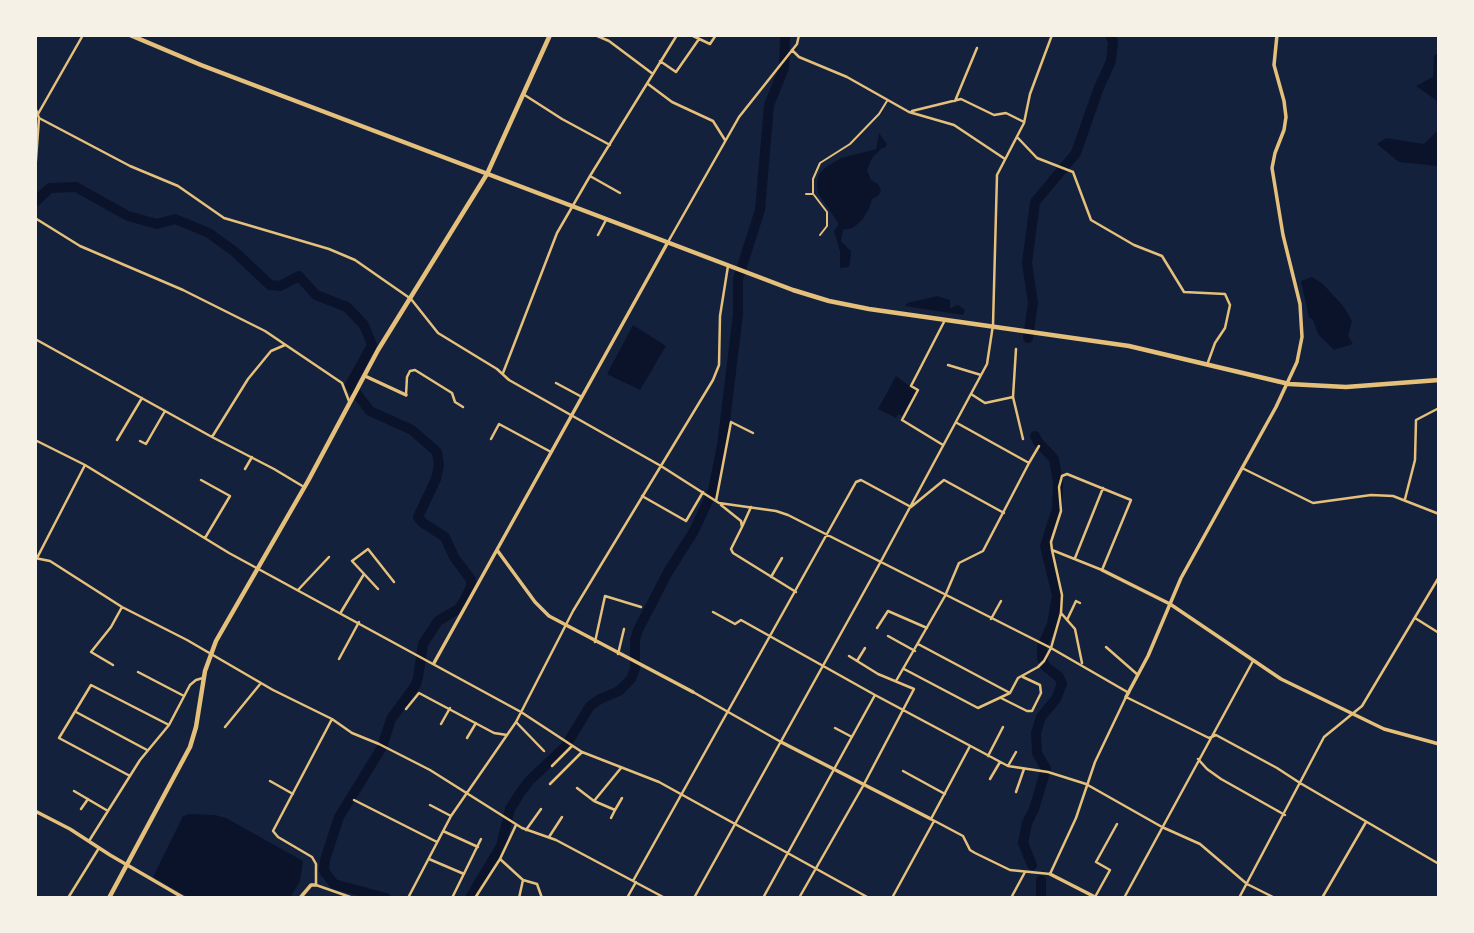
<!DOCTYPE html>
<html>
<head>
<meta charset="utf-8">
<style>
	body { margin:0 }
	#map { position:relative; width:1474px; height:933px; overflow:hidden; background:#14213d; font-family:"Source Serif 4",serif }
	canvas { display:block }
	.frame { position:absolute; inset:0; border:37px solid #f6f1e7; pointer-events:none }
</style>
</head>
<body>
<div id="map">
<canvas width="1474" height="933"></canvas>
<div class="frame"></div>
</div>
<script>
const c = document.querySelector('canvas').getContext('2d');
c.lineJoin = 'round';
function paint(path, color) { c.fillStyle = color; c.fill(path, 'evenodd'); }
const shape = rows => new Path2D(rows.map(r => 'M' + r).join(''));
function strokePath(path, color, width, dash) { c.strokeStyle = color; c.lineWidth = width; c.lineCap = dash ? 'butt' : 'round'; c.setLineDash(dash || []); c.stroke(path); }
paint(shape([
	[1439,54,1439,118,1436,100,1416,86,1433,77,1434,55],
	[1439,129,1439,169,1437,166,1399,162,1377,144,1386,138,1424,144],
	[879,133,887,144,885,148,882,148,872,158,867,170,871,180,878,184,881,190,879,195,872,199,869,209,862,220,853,228,843,230,841,241,851,251,850,261,849,267,840,268,840,252,834,231,839,224,818,193,817,183,819,174,826,167,841,158,876,149],
	[1312,277,1323,284,1344,307,1352,321,1348,336,1353,344,1334,350,1318,334,1313,320,1309,317,1301,281],
	[937,296,950,300,950,308,958,305,965,310,963,315,905,306,907,303],
	[633,325,666,346,640,390,607,374],
	[896,376,916,391,902,416,898,414,896,418,878,409],
	[189,814,215,815,226,818,303,861,300,881,290,898,190,898,153,877,183,816]
]), '#0b132b');
strokePath(shape([
	[35,202,50,188,76,187,128,216,157,224,175,219,209,233,235,252,270,285,280,286,299,276,316,295,347,307,364,325,372,345,350,385,370,411,412,430,437,452,439,465,436,479,418,517,423,523,445,537,454,557,471,580,471,587,460,608,438,621,423,644,418,678,415,686,391,719,382,747,339,817,325,860,324,871,334,884,386,898],
	[1028,338,1033,303,1027,263,1035,202,1076,153,1098,90,1111,61,1113,42,1110,35],
	[1032,865,1023,843,1027,823,1034,809,1046,769,1037,753,1036,733,1041,717,1056,699,1062,684,1059,677,1045,666,1042,658,1042,647,1052,624,1057,595,1045,546,1057,509,1058,483,1054,459,1038,442,1035,436],
	[1041,880,1041,898],
	[470,898,501,846,510,809,520,793,530,780,565,747,590,706,600,699,619,691,631,679,635,669,635,640,638,630,668,572,694,531,713,490,722,446,738,314,738,279,760,210,769,105,784,68,785,35]
]), '#0b132b', 10);
strokePath(shape([
	[806,194,813,194,813,179,820,163,850,144,879,114,887,101],
	[814,195,827,212,827,226,820,235]
]), '#e5c07b', 2);
strokePath(shape([
	[595,35,609,41,653,74],
	[691,35,710,44,716,35],
	[792,50,799,57,847,77,909,112,954,125,1005,159],
	[660,61,676,72,699,39],
	[648,84,672,102,713,121,725,140],
	[523,94,562,119,610,145],
	[955,101,977,48],
	[35,107,39,118,35,173],
	[912,111,961,99,994,115,1006,113,1024,122],
	[38,114,83,35],
	[39,118,130,166,178,186,224,218,329,249,355,260,411,299,438,333,497,369,509,380,661,466,719,503,776,511,788,515,1051,648,1129,693],
	[1018,138,1037,158,1073,172,1091,220,1134,245,1162,256,1184,292,1225,294,1230,305,1225,328,1215,343,1207,365],
	[590,176,620,193],
	[35,218,80,246,183,290,265,331,342,383,349,401],
	[598,235,606,220],
	[668,242,739,117,797,44,799,35],
	[35,339,212,437,274,469,304,487],
	[1016,349,1013,397,1023,439],
	[948,365,981,375],
	[503,373,557,233,590,176,677,35],
	[556,383,582,397],
	[971,394,985,403,1013,397],
	[406,395,407,377,410,371,415,370,452,393,455,402,463,407],
	[212,437,248,379,271,351,285,345],
	[491,439,499,424,551,452],
	[35,440,85,465,229,553,521,712,582,752,659,782,869,898],
	[117,440,142,398],
	[140,441,146,444,165,411],
	[943,445,902,420,918,390,911,386,945,320],
	[1029,463,1039,446],
	[1242,468,1313,503,1371,495,1393,496,1439,514],
	[245,469,252,457],
	[201,480,230,496,205,538],
	[642,496,686,521,703,492],
	[1405,499,1415,460,1416,420,1439,408],
	[716,501,731,422,753,433],
	[721,505,741,521,742,527,731,549,733,553,796,592],
	[742,527,751,507],
	[1439,553,1439,563],
	[35,558,50,561,122,607,187,640,273,690,332,719,352,733,379,744,430,770,522,828,556,840,665,898],
	[37,558,85,465],
	[1075,558,1103,488],
	[771,577,782,558],
	[378,589,352,561,368,549,394,582],
	[298,590,329,557],
	[341,612,364,574],
	[713,612,735,624,741,620,875,695,1008,766,1048,772,1086,784,1162,827,1200,844,1247,884,1275,898],
	[1061,613,1075,629,1082,663],
	[1415,618,1439,633],
	[991,619,1001,601],
	[1067,620,1076,601,1080,603],
	[877,628,888,611,927,628],
	[888,636,915,651],
	[595,642,605,596,641,607],
	[918,644,1010,693],
	[1106,647,1138,675],
	[618,654,624,629],
	[339,659,359,622],
	[857,661,865,648],
	[113,665,91,652,111,627,122,607],
	[904,669,978,708,1010,693,1018,678,1038,667,1044,661,1051,648,1061,613,1062,595,1052,550,1102,570,1131,500,1067,474,1062,476,1059,487,1061,511,1051,542,1052,550],
	[138,672,184,696],
	[896,681,945,596,959,563,983,551,1029,463,957,423],
	[693,692,781,742],
	[1001,698,1027,711,1032,711,1041,693,1040,685,1023,677],
	[406,709,419,693,494,733,507,735],
	[76,712,147,750],
	[332,719,273,831,278,837,312,857,316,864,316,885,353,898],
	[516,722,544,751],
	[441,724,450,708],
	[225,727,261,683],
	[835,728,852,737],
	[467,738,476,723],
	[970,746,931,819,963,836,970,850,975,853,1010,870,1050,874,1076,818,1095,762,1126,697,1209,738,1216,735,1277,768,1300,783,1439,864],
	[988,756,1003,727],
	[1198,759,1207,769,1221,779,1285,815],
	[552,766,572,746],
	[1008,766,1016,752],
	[903,771,945,794],
	[130,776,59,738,91,685,169,725],
	[990,779,1000,762],
	[270,781,293,794],
	[550,784,582,752],
	[577,788,594,801,621,768],
	[74,791,108,811],
	[1016,792,1024,769],
	[354,800,437,842],
	[594,801,615,810,622,798],
	[430,805,451,816],
	[81,809,88,799],
	[611,818,615,810],
	[526,830,541,809],
	[443,831,478,847],
	[549,837,562,817],
	[89,841,140,760,169,725,190,685,196,680,203,678],
	[429,859,464,874],
	[500,859,523,880,537,884,542,898],
	[633,881,856,482,861,480,911,507,944,480,1004,513],
	[1095,897,1110,870,1096,862,1117,824],
	[68,898,99,848],
	[408,898,451,816,516,722,573,611,713,380,719,365,720,316,728,266],
	[452,898,481,839],
	[475,898,500,859,516,825],
	[519,898,523,880],
	[627,898,636,882],
	[694,898,880,563,987,364,993,325,997,175,1024,123,1030,94,1052,35],
	[763,898,875,695],
	[799,898,863,786,914,689,878,674,849,656],
	[892,898,934,821],
	[1011,898,1025,872],
	[1124,898,1253,661],
	[1239,898,1324,737,1362,706,1439,577],
	[1322,898,1366,822]
]), '#e5c07b', 2.5);
strokePath(shape([
	[365,376,406,395],
	[497,550,535,602,549,616,693,692],
	[1102,570,1170,604,1281,679,1384,729,1439,744],
	[434,663,668,242],
	[1126,697,1148,656,1181,578,1276,407,1297,362,1302,337,1300,304,1283,235,1272,168,1275,153,1284,130,1286,117,1284,101,1274,65,1277,35],
	[781,742,931,819],
	[35,811,70,829,110,855,184,898],
	[1050,874,1097,898],
	[300,898,311,885,316,885]
]), '#e5c07b', 3.5);
strokePath(shape([
	[109,898,190,747,196,727,205,671,216,641,308,481,378,350,487,174,550,35]
]), '#e5c07b', 4.5);
strokePath(shape([
	[130,35,201,65,793,290,829,301,869,309,1129,346,1289,384,1346,387,1439,380]
]), '#e5c07b', 4.5);
</script>
</body>
</html>
